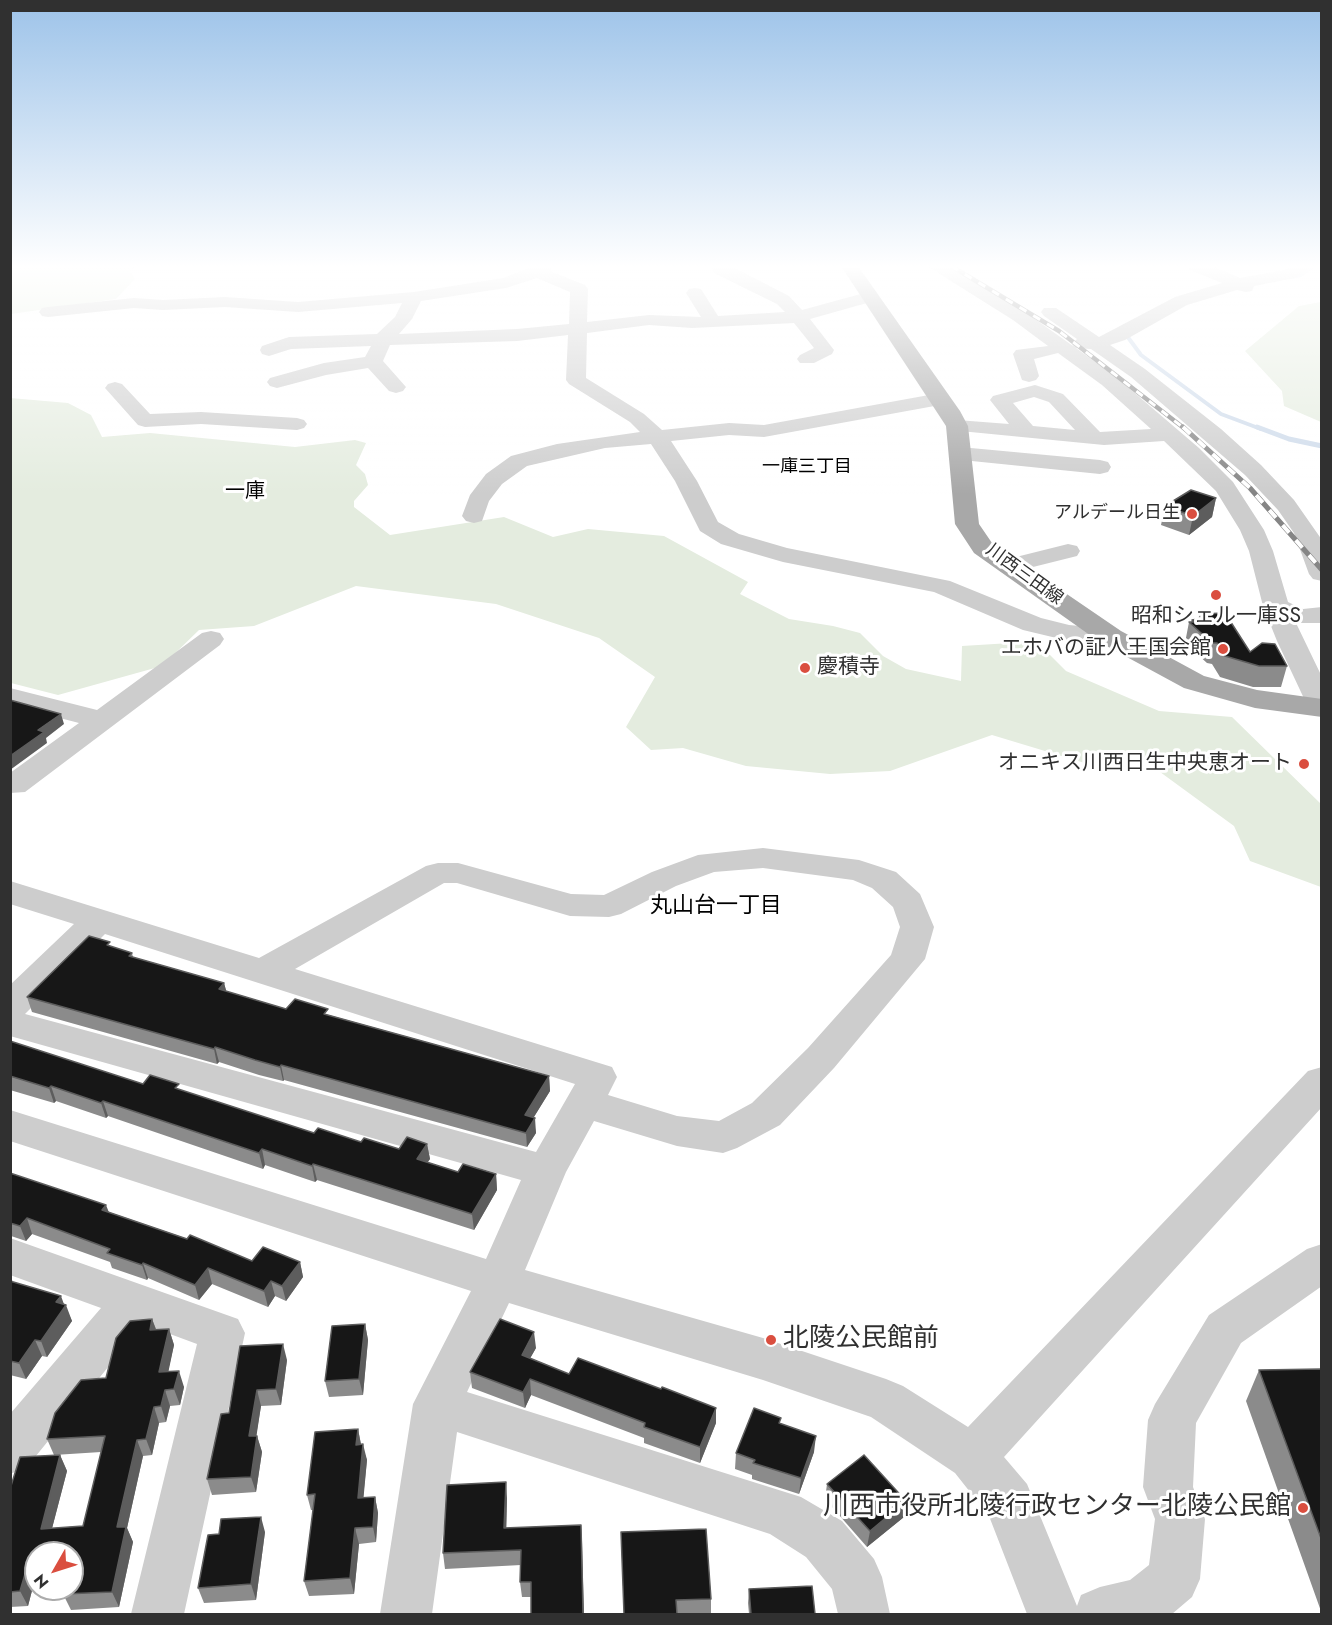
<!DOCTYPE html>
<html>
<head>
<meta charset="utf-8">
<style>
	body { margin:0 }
	#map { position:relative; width:1332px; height:1625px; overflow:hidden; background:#fff; font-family:Jost,sans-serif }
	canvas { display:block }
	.frame { position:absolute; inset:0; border:12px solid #303030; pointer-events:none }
	.north { position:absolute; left:24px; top:1541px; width:60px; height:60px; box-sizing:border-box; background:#fff; border:2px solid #acacac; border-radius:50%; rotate:231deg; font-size:16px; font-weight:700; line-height:24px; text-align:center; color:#303030 }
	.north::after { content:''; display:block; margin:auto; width:21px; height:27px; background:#da4e3f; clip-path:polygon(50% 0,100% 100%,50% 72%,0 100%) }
</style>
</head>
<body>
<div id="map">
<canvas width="1332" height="1625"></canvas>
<div class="frame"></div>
<div class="north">N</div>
</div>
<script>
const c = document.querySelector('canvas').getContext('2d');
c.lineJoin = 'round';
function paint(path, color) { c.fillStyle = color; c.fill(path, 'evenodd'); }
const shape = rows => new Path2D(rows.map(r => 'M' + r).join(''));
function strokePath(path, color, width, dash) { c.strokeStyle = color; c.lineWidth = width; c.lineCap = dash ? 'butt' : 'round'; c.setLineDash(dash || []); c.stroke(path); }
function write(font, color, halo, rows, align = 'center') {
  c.font = font + ' Jost,"Noto Sans JP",sans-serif'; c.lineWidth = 6; c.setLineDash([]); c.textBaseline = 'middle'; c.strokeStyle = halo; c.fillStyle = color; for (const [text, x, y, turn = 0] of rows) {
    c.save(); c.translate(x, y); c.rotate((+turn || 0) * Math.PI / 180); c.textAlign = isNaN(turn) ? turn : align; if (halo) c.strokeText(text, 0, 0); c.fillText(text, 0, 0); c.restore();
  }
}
paint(shape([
	[11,267,134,267,130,271,135,279,116,299,11,314],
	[1321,302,1322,302,1321,422,1284,406,1282,391,1245,351,1299,306],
	[10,398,68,403,91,415,102,437,150,433,295,447,355,440,366,443,356,465,365,474,368,485,354,501,354,507,390,535,504,517,553,537,588,529,664,536,748,582,740,594,789,619,833,626,860,633,883,656,906,669,961,681,962,646,1027,642,1050,655,1066,671,1159,711,1232,717,1321,804,1321,887,1250,861,1234,826,1134,753,1088,764,992,735,890,771,830,774,746,766,683,748,651,750,626,727,655,677,599,638,496,604,356,586,254,626,199,630,162,666,58,695,11,683]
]), '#e4ecdf');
strokePath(shape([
	[1291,277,1300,275,1313,266],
	[1132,333,1127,336,1141,355,1221,414,1261,429]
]), '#cddaea', 4);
strokePath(shape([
	[1257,427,1289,439,1322,446]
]), '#cddaea', 5);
paint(shape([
	[534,266,553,266,550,271,585,285,588,289,587,322,649,315,701,317,686,293,689,289,695,288,701,289,718,316,785,312,777,304,714,273,712,269,713,266,731,266,789,296,802,310,868,292,874,293,877,297,874,301,810,319,834,350,832,354,814,363,800,363,797,359,800,355,814,348,794,323,692,328,649,325,587,333,586,378,644,414,662,430,729,423,764,425,940,393,947,395,950,399,947,403,940,405,764,437,729,435,671,441,697,481,718,522,739,534,787,548,950,581,1041,618,1069,625,1111,629,1120,631,1124,637,1120,643,1111,645,1069,641,1023,630,934,592,783,562,721,544,700,531,675,481,651,444,605,448,527,466,502,484,489,501,482,521,474,523,466,521,462,516,470,495,486,474,511,456,557,444,640,432,630,422,569,384,566,380,568,335,517,341,390,345,383,361,406,387,403,391,396,393,389,391,368,368,326,375,277,388,270,386,267,382,270,378,324,363,365,357,371,346,291,349,269,356,262,354,260,350,262,346,289,337,377,334,395,317,402,303,298,312,225,307,163,310,134,308,48,317,42,316,39,312,42,308,48,307,134,298,163,300,225,297,298,302,414,292,503,278,534,266],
	[537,278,570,292,569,324,517,329,399,334,412,319,421,301,506,288,537,278],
	[927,266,948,266,1025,312,1073,346,1072,344,1077,339,1044,316,1041,312,1044,308,1056,308,1099,337,1175,297,1222,283,1190,270,1188,266,1212,266,1240,278,1284,270,1290,266,1312,266,1295,278,1254,286,1252,291,1246,292,1237,290,1187,305,1125,340,1110,345,1145,369,1221,429,1261,465,1294,500,1322,540,1322,581,1313,579,1309,574,1294,533,1278,510,1245,475,1131,377,1091,349,1076,348,1116,377,1199,448,1233,482,1264,530,1273,551,1288,602,1303,609,1322,607,1322,623,1296,623,1322,677,1322,715,1312,713,1308,707,1277,641,1263,606,1249,551,1240,530,1216,491,1164,441,1104,445,950,430,946,426,950,422,957,420,1009,424,990,400,993,396,1035,385,1063,394,1100,432,1151,429,1102,385,1058,353,1034,359,1039,376,1036,380,1029,382,1022,380,1013,354,1016,350,1048,346,1013,320,927,266],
	[1034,397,1049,402,1075,430,1033,426,1013,403,1034,397],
	[115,382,122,384,150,414,201,412,297,418,304,420,307,424,304,428,297,430,201,424,145,427,138,425,105,388,108,384,115,382],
	[960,447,1100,460,1108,462,1111,467,1108,472,1100,474,952,459,949,454,952,449,960,447],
	[1068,544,1077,546,1080,551,1077,556,1009,573,1000,571,997,566,1000,561,1068,544],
	[211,631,220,633,224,639,220,645,25,792,10,793,10,773,79,723,10,705,10,688,97,710,202,633,211,631],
	[763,848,859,860,896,872,920,894,934,927,925,959,834,1068,780,1125,737,1148,723,1153,677,1146,594,1121,566,1172,525,1270,763,1338,886,1379,903,1386,968,1427,1308,1071,1322,1067,1322,1107,1004,1457,1027,1484,1077,1606,1081,1595,1100,1587,1130,1580,1149,1565,1155,1519,1143,1487,1148,1420,1155,1404,1209,1315,1307,1249,1322,1244,1322,1286,1241,1343,1196,1423,1193,1487,1205,1519,1200,1579,1192,1597,1172,1614,1027,1614,989,1516,955,1473,871,1417,763,1380,509,1303,467,1392,801,1497,842,1521,874,1559,882,1577,890,1614,838,1614,832,1589,806,1557,770,1534,457,1432,432,1614,380,1614,413,1404,471,1291,10,1141,10,1110,486,1259,521,1180,10,1036,10,985,74,924,10,904,10,881,259,958,426,866,438,863,458,863,571,894,604,895,652,872,698,855,763,848],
	[763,868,853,880,872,888,893,907,900,927,891,955,808,1048,752,1103,719,1121,677,1116,608,1095,617,1077,612,1067,295,969,444,883,457,883,570,916,609,917,621,914,676,886,714,872,763,868],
	[105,934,575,1084,536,1152,25,1014,105,934],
	[10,1238,238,1319,245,1333,184,1614,131,1614,197,1344,143,1324,27,1467,10,1474,10,1414,101,1308,10,1275,10,1238]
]), '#cdcdcd');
paint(shape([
	[841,266,858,266,960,411,968,426,979,524,992,543,1121,631,1204,676,1257,690,1322,699,1322,717,1255,708,1184,688,1101,643,974,553,955,524,946,426,841,266]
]), '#a8a8a8');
const railFar1 = shape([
	[951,266,1059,331,1185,429]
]);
const rail = shape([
	[1183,427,1250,488,1322,570]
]);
strokePath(railFar1, '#858585', 4.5);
strokePath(rail, '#858585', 5);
strokePath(railFar1, '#fff', 3, [8]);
strokePath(rail, '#fff', 4, [10]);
paint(shape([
	[1216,498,1212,517,1189,535,1161,525,1165,506],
	[1200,614,1250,652,1287,666,1281,687,1253,687,1220,677,1212,664,1207,663,1185,643,1189,622,1191,622,1192,620,1198,619],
	[112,947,132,953,133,957,224,983,226,991,286,1009,329,1015,549,1076,550,1091,533,1118,536,1133,527,1147,284,1080,283,1081,259,1075,219,1062,217,1064,32,1012,27,997],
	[10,1041,143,1084,180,1090,314,1133,399,1149,427,1144,430,1159,427,1162,458,1172,496,1174,497,1190,474,1230,317,1180,315,1182,265,1165,263,1169,108,1116,106,1118,56,1101,54,1103,10,1090],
	[10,1173,109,1212,252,1261,300,1262,303,1277,286,1301,275,1296,268,1307,212,1284,199,1300,148,1278,147,1280,112,1268,110,1262,32,1234,26,1241,11,1236],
	[10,1276,13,1282,64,1304,72,1321,47,1357,42,1356,26,1379,10,1375],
	[152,1319,156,1329,169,1329,174,1345,168,1371,184,1387,180,1405,170,1406,166,1422,159,1423,152,1455,143,1456,127,1528,133,1542,119,1607,71,1610,63,1594,72,1589,72,1553,36,1553,36,1579,35,1579,28,1606,10,1607,10,1489,60,1455,67,1471,52,1528,83,1526,101,1452,54,1455,47,1439,106,1378],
	[365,1324,368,1340,363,1395,329,1397,325,1381],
	[536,1348,530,1358,569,1374,661,1389,716,1408,716,1423,700,1463,644,1443,644,1438,531,1395,525,1408,472,1388,470,1372],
	[287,1360,281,1405,261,1406,256,1436,257,1436,262,1452,256,1492,212,1495,207,1479,229,1413],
	[1322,1369,1322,1614,1246,1401,1259,1370],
	[780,1423,814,1452,799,1494,752,1479,752,1475,735,1469,736,1453],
	[358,1429,361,1444,367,1460,363,1498,375,1497,378,1513,376,1542,359,1544,354,1594,309,1596,304,1581,313,1510,311,1510,307,1495],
	[827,1484,906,1501,904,1517,867,1547,825,1499],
	[507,1498,506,1528,582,1540,531,1597,522,1597,520,1582,521,1565,445,1569,443,1553],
	[265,1532,256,1600,204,1603,198,1588],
	[621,1532,711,1599,711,1614,624,1614],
	[749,1589,815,1614,749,1614,748,1603]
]), '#8b8b8b');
paint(shape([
	[1216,498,1212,517,1189,535,1193,516],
	[61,714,64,724,46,738,47,743,10,770,10,756,38,730],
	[224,983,228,997,219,989],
	[215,1047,219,1062,217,1064,214,1049],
	[281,1065,284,1080,283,1081,280,1067],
	[549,1076,550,1091,526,1130,525,1115],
	[51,1086,56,1101,54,1103,49,1088],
	[103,1101,108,1116,106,1118,101,1103],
	[535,1118,536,1133,527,1147,526,1133],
	[427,1144,430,1159,419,1175,417,1159],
	[262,1149,265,1165,263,1169,259,1153],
	[313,1164,317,1180,315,1182,312,1166],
	[496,1174,497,1190,474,1230,472,1214],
	[106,1205,112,1220,102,1210],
	[27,1218,32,1234,26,1241,20,1226],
	[300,1262,303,1277,286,1301,282,1286],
	[143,1263,148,1278,147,1280,142,1265],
	[208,1268,212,1284,199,1300,195,1285],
	[271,1281,275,1296,268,1307,264,1291],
	[61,1296,65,1307,66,1305,72,1321,47,1357,41,1341,56,1302],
	[152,1319,158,1335,150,1330],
	[365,1324,368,1340,363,1395,359,1379],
	[169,1329,174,1345,165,1388,159,1372],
	[534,1332,536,1348,523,1371,522,1355],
	[35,1340,42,1356,26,1379,19,1363],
	[283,1344,287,1360,281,1405,276,1389],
	[179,1371,184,1387,180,1405,174,1389],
	[530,1379,531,1395,525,1408,523,1392],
	[165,1390,170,1406,166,1422,161,1406],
	[257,1390,261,1406,254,1452,249,1436],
	[154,1407,159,1423,152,1455,146,1439],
	[716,1408,716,1423,700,1463,700,1447],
	[358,1429,361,1445,356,1445],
	[257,1436,262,1452,256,1492,251,1477],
	[816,1436,814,1452,799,1494,801,1478],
	[137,1440,143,1456,127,1528,133,1542,119,1607,112,1592,117,1527],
	[363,1444,367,1460,362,1514,358,1498],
	[60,1455,67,1471,48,1544,41,1529],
	[506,1482,507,1498,506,1543,504,1528],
	[375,1497,378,1513,376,1542,373,1527],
	[906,1501,904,1517,867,1547,870,1531],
	[261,1517,265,1532,256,1600,251,1584],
	[581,1525,582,1540,584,1614,583,1614],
	[355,1528,359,1544,354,1594,350,1578],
	[28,1564,35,1579,28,1606,20,1591]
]), '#5d5d5d');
const building = shape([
	[1191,490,1216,498,1193,516,1165,506,1191,490],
	[1225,613,1250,652,1262,643,1275,644,1287,666,1259,666,1225,656,1217,643,1212,643,1189,622,1194,622,1192,620,1203,618,1200,614,1225,613],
	[10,700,61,714,38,730,44,732,10,756,10,700],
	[89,936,110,942,107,945,132,953,129,956,224,983,219,989,286,1009,295,999,328,1009,324,1014,549,1076,525,1115,535,1118,526,1133,281,1065,280,1067,255,1060,215,1047,214,1049,27,997,89,936],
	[10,1041,143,1084,150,1075,179,1084,175,1088,314,1133,318,1128,361,1142,364,1138,399,1149,407,1137,427,1144,417,1159,458,1172,463,1164,496,1174,472,1214,313,1164,312,1166,262,1149,259,1153,103,1101,101,1103,51,1086,49,1088,10,1076,10,1041],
	[10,1173,106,1205,102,1210,187,1239,190,1235,252,1261,263,1247,300,1262,282,1286,271,1281,264,1291,208,1268,195,1285,143,1263,142,1265,107,1253,110,1249,27,1218,20,1226,10,1223,10,1173],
	[10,1281,61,1296,56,1302,66,1305,41,1341,35,1340,19,1363,10,1361,10,1281],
	[152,1319,150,1330,169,1329,159,1372,179,1371,174,1389,165,1390,161,1406,154,1407,146,1439,137,1440,117,1527,126,1527,112,1592,63,1594,65,1589,72,1589,72,1553,36,1553,36,1563,28,1564,20,1591,10,1592,10,1489,20,1457,60,1455,41,1529,83,1526,105,1436,47,1439,55,1413,81,1380,106,1378,116,1338,130,1321,152,1319],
	[500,1319,534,1332,522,1355,569,1374,578,1358,661,1389,662,1387,716,1408,700,1447,644,1427,645,1423,530,1379,523,1392,470,1372,500,1319],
	[365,1324,359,1379,325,1381,332,1326,365,1324],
	[283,1344,276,1389,257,1390,249,1436,257,1436,251,1477,207,1479,221,1414,229,1413,240,1346,283,1344],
	[1322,1369,1322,1541,1259,1370,1322,1369],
	[754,1408,781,1418,779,1423,816,1436,801,1478,753,1463,755,1460,736,1453,754,1408],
	[358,1429,356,1445,363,1444,358,1498,375,1497,373,1527,355,1528,350,1578,304,1581,315,1494,307,1495,315,1432,358,1429],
	[864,1455,906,1501,870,1531,827,1484,864,1455],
	[506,1482,504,1528,581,1525,583,1614,531,1614,531,1582,520,1582,521,1550,443,1553,447,1485,506,1482],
	[261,1517,251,1584,198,1588,208,1535,219,1534,221,1519,261,1517],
	[706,1529,711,1599,676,1600,677,1614,624,1614,621,1532,706,1529],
	[812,1586,815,1614,751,1614,749,1589,812,1586]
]);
paint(building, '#171717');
strokePath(building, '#5d5d5d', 1.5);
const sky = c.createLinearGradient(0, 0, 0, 494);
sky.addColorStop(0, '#9dc3e9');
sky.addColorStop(0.54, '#fff');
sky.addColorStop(1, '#ffffff00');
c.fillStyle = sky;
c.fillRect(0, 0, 1332, 494);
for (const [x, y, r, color] of [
	[1192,514,6,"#da4e3f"],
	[1216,595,6,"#da4e3f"],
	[1223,649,6,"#da4e3f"],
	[805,668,6,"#da4e3f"],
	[1304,764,6,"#da4e3f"],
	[771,1340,6,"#da4e3f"],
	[1303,1508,6,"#da4e3f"]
]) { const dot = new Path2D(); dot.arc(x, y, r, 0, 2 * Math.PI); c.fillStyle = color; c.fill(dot); strokePath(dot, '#fff', 2); }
write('18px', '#000', '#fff', [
	["一庫三丁目",807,468]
]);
write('18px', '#303030', '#fff', [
	["アルデール日生",1180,514]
], 'right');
write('18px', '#303030', '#fff', [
	["川西三田線",1024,575,36]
]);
write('20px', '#000', '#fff', [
	["一庫",245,492]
]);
write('21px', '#303030', '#fff', [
	["昭和シェル一庫SS",1216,617,"center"],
	["エホバの証人王国会館",1211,649],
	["慶積寺",817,668,"left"],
	["オニキス川西日生中央恵オート",1292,764]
], 'right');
write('22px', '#000', '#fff', [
	["丸山台一丁目",716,907]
]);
write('26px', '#303030', '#fff', [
	["北陵公民館前",783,1340],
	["川西市役所北陵行政センター北陵公民館",1291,1508,"right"]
], 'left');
</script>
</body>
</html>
